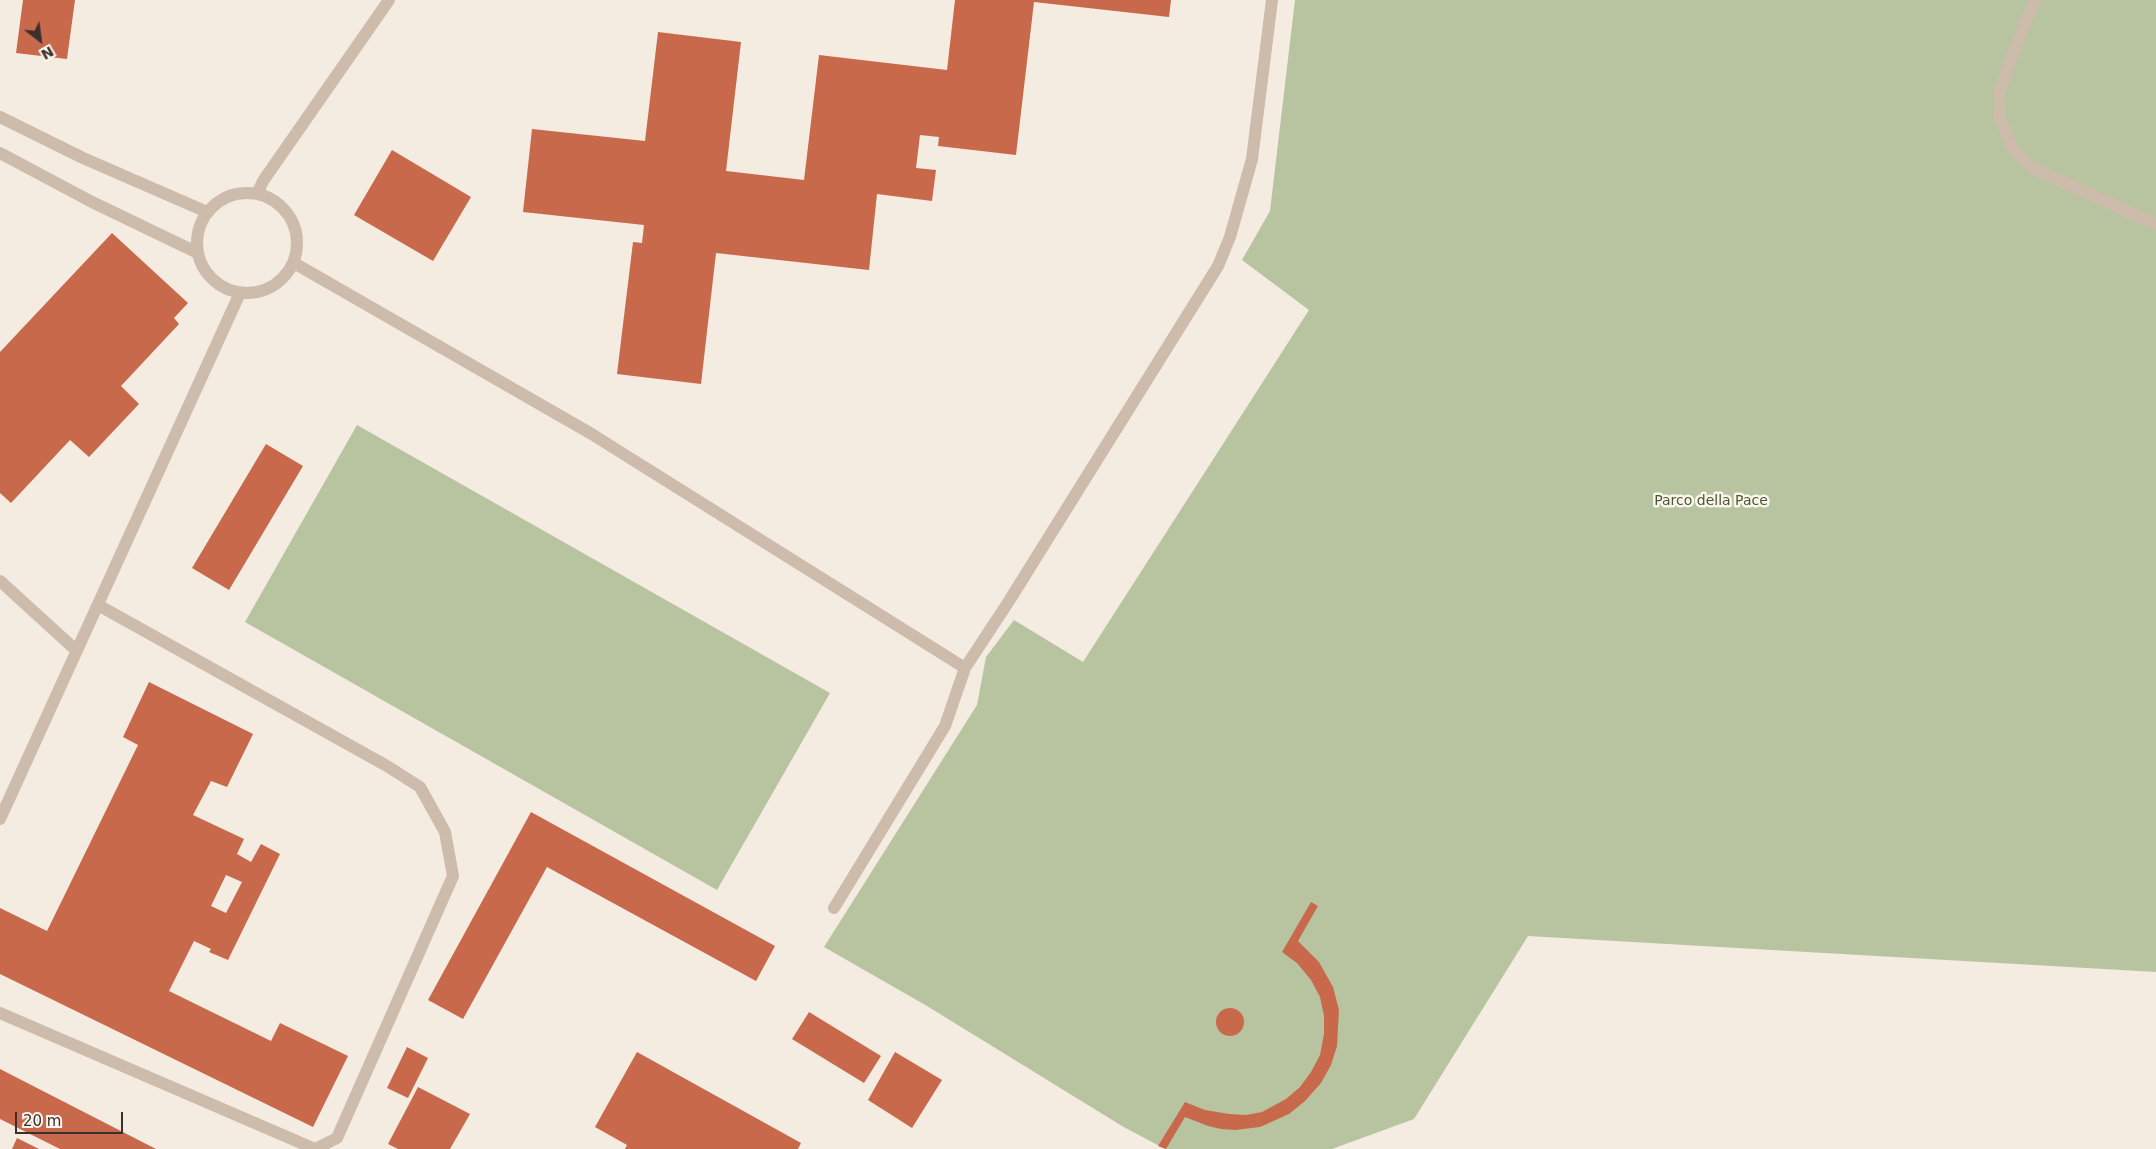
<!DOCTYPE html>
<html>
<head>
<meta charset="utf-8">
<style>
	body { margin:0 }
	#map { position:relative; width:2156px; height:1149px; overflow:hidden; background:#f4ebe1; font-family:"DejaVu Sans",sans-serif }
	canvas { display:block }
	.north { position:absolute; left:15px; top:15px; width:50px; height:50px; -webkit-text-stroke:4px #fbf5ee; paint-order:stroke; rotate:150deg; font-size:14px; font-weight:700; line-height:20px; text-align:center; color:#3b302b }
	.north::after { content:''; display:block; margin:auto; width:18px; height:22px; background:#3b302b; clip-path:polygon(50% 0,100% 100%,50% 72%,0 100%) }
	.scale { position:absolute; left:15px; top:1112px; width:108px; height:22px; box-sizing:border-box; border:2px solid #3b302b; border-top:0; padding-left:6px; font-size:15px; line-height:18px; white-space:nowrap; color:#3b302b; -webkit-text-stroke:4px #fbf5ee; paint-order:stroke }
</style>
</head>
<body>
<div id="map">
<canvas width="2156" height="1149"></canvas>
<div class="north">N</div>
<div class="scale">20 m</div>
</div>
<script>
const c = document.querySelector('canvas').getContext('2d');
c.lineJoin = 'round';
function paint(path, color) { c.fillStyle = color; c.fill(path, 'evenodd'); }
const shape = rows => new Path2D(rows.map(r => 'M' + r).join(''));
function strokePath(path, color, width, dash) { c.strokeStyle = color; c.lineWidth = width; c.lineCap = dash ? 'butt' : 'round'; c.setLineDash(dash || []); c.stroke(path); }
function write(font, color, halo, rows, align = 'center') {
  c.font = font + ' "DejaVu Sans",sans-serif'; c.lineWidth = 5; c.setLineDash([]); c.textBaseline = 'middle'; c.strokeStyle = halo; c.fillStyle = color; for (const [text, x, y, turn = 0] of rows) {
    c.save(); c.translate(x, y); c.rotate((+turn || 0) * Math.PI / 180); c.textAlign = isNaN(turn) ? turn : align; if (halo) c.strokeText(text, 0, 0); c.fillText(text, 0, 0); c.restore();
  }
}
paint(shape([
	[1295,0,2156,0,2156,972,1528,936,1414,1119,1332,1149,1165,1149,1122,1126,927,1006,824,947,977,705,986,657,1014,620,1083,662,1309,310,1242,260,1270,211],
	[357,425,830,693,717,890,245,622]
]), '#b8c4a0');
paint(shape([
	[23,0,75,0,67,59,16,53],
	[955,0,1171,0,1169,17,1034,2,1016,155,938,146,939,137,920,135,916,168,936,170,932,201,877,194,869,270,716,253,701,384,617,374,633,242,642,243,644,225,523,212,532,129,645,141,658,32,741,42,726,171,804,180,819,55,947,70],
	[392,150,471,197,433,261,354,215],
	[112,233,188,303,174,318,179,324,121,386,139,404,89,457,70,440,11,503,0,493,0,352],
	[266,444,303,466,229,590,192,568],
	[149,682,253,734,227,787,211,781,193,815,244,839,237,854,251,862,261,844,280,854,228,960,209,952,211,949,194,941,169,991,271,1041,280,1023,348,1056,313,1127,0,974,0,908,47,931,138,745,123,737],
	[226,875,242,882,226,913,211,906],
	[531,812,775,946,756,981,547,867,463,1019,428,1000],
	[1311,902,1318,906,1298,941,1319,962,1333,987,1339,1010,1337,1046,1331,1065,1321,1083,1305,1101,1289,1114,1260,1127,1235,1130,1221,1129,1208,1126,1185,1117,1166,1149,1158,1146,1185,1102,1205,1110,1229,1114,1246,1115,1262,1112,1286,1099,1300,1087,1311,1072,1320,1055,1324,1034,1324,1016,1320,997,1311,980,1297,963,1282,952],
	'1216 1022a14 14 0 1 1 28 0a14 14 0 1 1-28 0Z',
	[809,1012,881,1056,864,1083,792,1039],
	[407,1047,428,1058,408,1098,387,1088],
	[637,1052,801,1143,798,1149,625,1149,627,1145,595,1127],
	[895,1052,942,1080,912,1128,868,1100],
	[0,1069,156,1149,60,1149,0,1119],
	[418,1087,470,1114,450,1149,398,1149,388,1144],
	[17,1138,39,1149,12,1149]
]), '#c8694b');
strokePath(shape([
	[0,117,83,158,207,212],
	[0,153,92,202,198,253],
	[258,192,263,181,389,0],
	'197 243a50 50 0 1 1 100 0a50 50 0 1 1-100 0Z',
	[294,263,590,433,965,668,1009,601,1218,266,1230,237,1252,159,1272,0],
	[0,581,77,651],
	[0,819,240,293],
	[834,908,945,726,965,668],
	[0,1013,315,1149,337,1138,453,876,445,832,420,787,387,766,98,605]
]), '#cdbbac', 12);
strokePath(shape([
	[2035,0,2009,63,1999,94,2000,118,2013,149,2032,168,2156,224]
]), '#cdbbac', 12);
write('14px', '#4a5a2e', '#fbf5ee', [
	["Parco della Pace",1711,501]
]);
</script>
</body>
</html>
